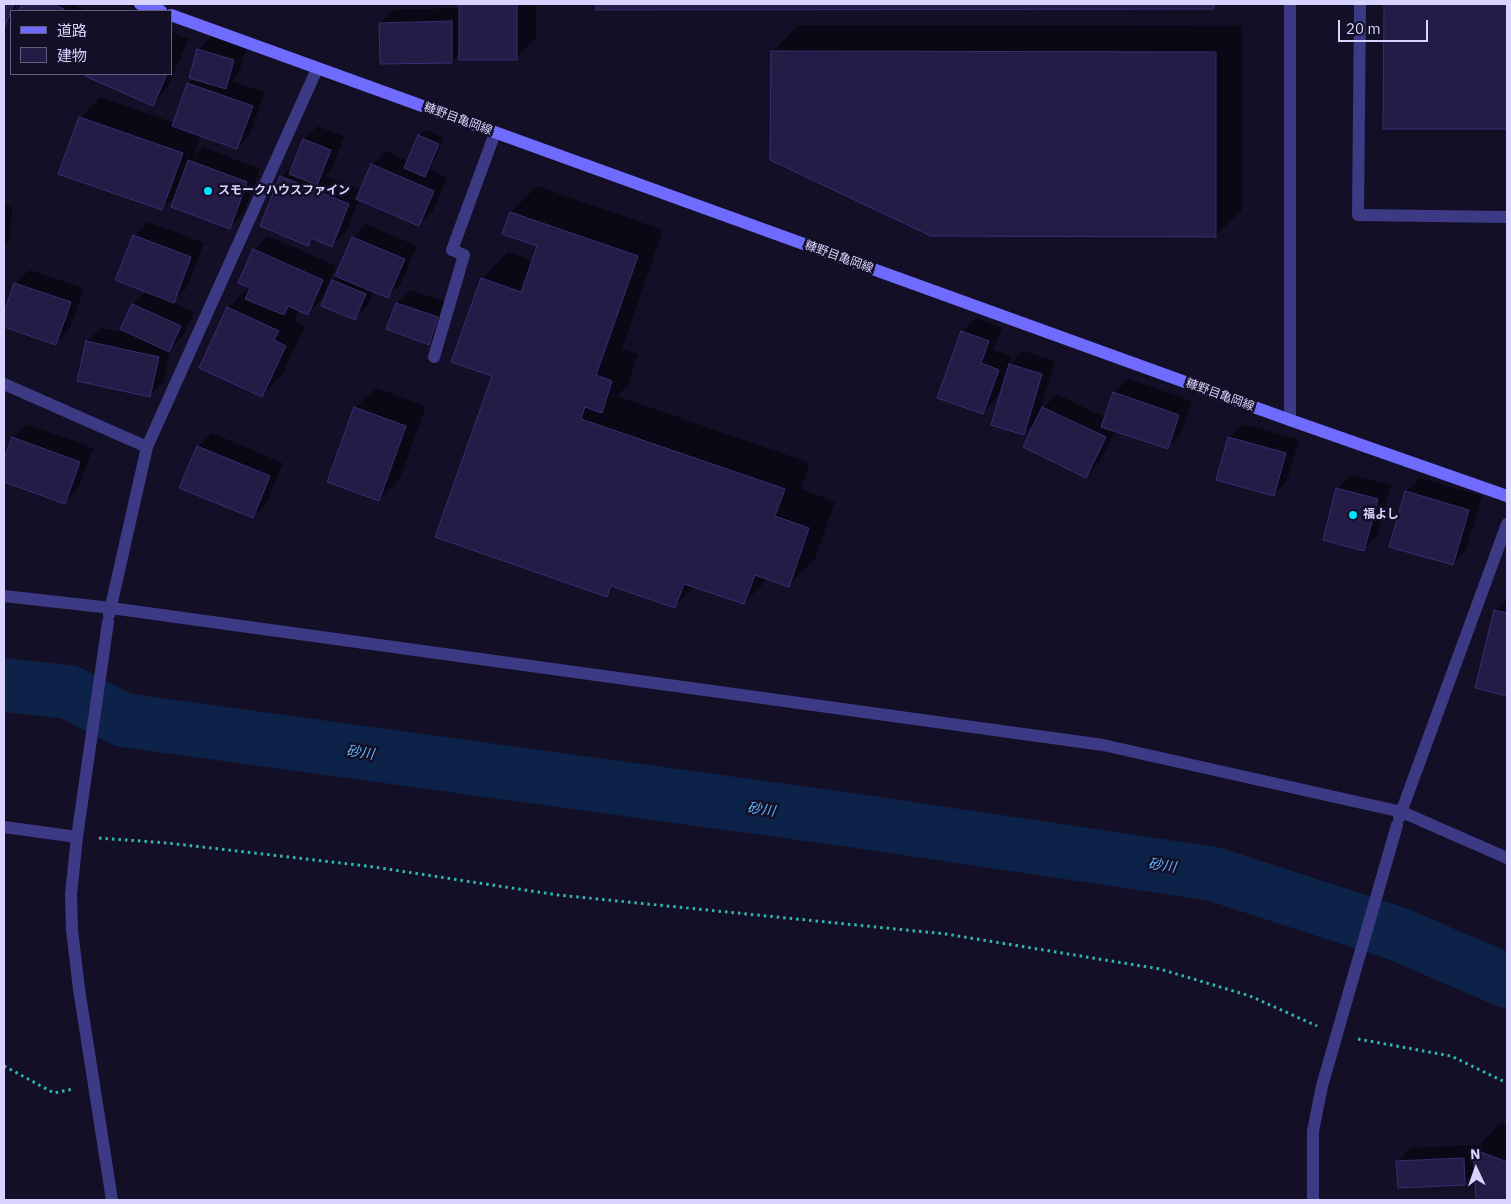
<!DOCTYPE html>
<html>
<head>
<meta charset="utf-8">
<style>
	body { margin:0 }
	#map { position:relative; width:1511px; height:1204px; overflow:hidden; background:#130f26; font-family:"IBM Plex Sans","Noto Sans JP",sans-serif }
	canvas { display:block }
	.frame { position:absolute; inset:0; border:5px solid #d9d4ff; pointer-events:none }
	.legend { position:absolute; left:10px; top:10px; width:162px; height:65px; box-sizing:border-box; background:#130f26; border:1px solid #625e7d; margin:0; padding:6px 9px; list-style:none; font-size:15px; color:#d9d4ff }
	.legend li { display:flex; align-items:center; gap:10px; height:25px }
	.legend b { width:25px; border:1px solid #625e7d }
	.north { position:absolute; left:1451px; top:1144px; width:50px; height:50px; -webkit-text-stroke:4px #130f26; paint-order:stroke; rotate:357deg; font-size:14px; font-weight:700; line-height:20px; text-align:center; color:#d9d4ff }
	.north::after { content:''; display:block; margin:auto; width:18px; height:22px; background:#d9d4ff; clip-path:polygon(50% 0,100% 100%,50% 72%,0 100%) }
	.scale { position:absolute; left:1338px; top:20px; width:90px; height:22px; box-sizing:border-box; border:2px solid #d9d4ff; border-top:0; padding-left:6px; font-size:15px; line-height:18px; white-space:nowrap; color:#d9d4ff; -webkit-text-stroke:4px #130f26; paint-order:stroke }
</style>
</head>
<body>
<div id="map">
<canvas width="1511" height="1204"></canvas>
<div class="frame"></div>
<ul class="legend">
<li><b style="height:6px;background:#6f6bff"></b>道路</li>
<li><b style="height:14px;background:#241b47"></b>建物</li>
</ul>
<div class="north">N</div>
<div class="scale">20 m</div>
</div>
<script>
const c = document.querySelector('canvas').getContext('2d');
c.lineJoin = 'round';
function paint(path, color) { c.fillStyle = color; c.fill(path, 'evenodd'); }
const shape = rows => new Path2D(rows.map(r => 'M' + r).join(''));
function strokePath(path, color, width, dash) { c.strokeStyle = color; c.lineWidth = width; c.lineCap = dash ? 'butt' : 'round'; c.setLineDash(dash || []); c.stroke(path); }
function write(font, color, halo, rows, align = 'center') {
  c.font = font + ' "IBM Plex Sans","Noto Sans JP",sans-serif'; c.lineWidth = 5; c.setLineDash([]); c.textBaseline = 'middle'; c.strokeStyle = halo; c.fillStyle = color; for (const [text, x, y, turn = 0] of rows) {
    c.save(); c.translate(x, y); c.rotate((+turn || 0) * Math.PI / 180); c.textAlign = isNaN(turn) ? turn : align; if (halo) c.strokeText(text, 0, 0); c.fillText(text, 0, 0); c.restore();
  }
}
paint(shape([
	[4,4,17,4,14,11,11,11,11,18,5,24],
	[23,4,73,4,86,11,20,11],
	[460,4,536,4,536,38,516,58,460,53,452,62,380,23,394,10,460,8],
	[597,4,1217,4,1214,7,597,8],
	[1385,4,1507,4,1507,128,1385,128],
	[798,25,1242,26,1242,210,1215,236,772,52],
	[171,32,189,39,166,90,152,104,86,76,87,74,171,74],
	[212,36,247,46,239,74,232,81,265,92,250,134,237,148,201,135,194,156,203,147,260,169,243,214,230,227,177,195,162,209,80,118,100,97,174,123,188,84,194,78,198,50],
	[317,126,344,136,331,170,325,176,361,190,372,165,386,151,408,161,419,136,426,130,444,138,430,170,447,178,433,211,419,224,359,199,346,232,332,245,314,238,308,244,281,177,294,164,304,140],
	[537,186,663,230,622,349,638,354,628,385,617,396,810,463,801,489,835,502,815,559,789,585,769,578,744,603,695,586,674,607,616,586,607,595,493,375,482,279,508,252,533,261,539,245,511,212],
	[4,206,12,207,10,240,4,245],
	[148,222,204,243,187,288,172,302,194,312,182,337,171,348,163,382,150,396,79,380,87,341,101,328,132,334,121,328,133,304,146,291,117,280,135,236],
	[366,224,417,246,401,283,388,297,374,291,368,305,355,318,323,305,353,238],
	[268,236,336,266,321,300,307,313,299,309,294,320,305,326,282,375,261,396,228,308,249,287,254,250],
	[29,270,84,288,69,330,56,344,4,326,4,317,16,283],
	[411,290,451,304,442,330,428,343,388,329,397,303],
	[976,318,1002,328,993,350,1012,356,1008,367,1023,351,1055,361,1040,411,1057,394,1106,418,1114,393,1128,379,1192,401,1181,434,1167,448,1116,430,1099,463,1086,477,1036,421,1024,433,1006,379,1004,379,996,399,982,413,962,332],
	[376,388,426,406,399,480,379,500,355,408],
	[27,424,93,448,78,489,64,503,4,481,4,462,13,438],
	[1243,424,1299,440,1287,481,1273,495,1229,438],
	[212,433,283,463,266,503,253,517,181,487,198,446],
	[1351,475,1391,485,1377,536,1364,549,1337,489],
	[1420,478,1482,496,1466,550,1453,564,1406,491],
	[1507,599,1507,695,1477,687,1495,611],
	[1501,1123,1507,1125,1507,1200,1477,1200,1476,1172,1464,1183,1397,1162,1411,1148,1477,1145,1477,1147]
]), '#0007');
strokePath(shape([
	[4,685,69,692,123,720,851,820,1214,874,1398,934,1507,981]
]), '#0c2248', 54);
const building = shape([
	[4,4,14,4,5,26,4,25,4,4],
	[22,4,52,4,64,9,63,11,19,11,22,4],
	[459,4,517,4,517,60,459,60,459,4],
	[596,4,1214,4,1214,9,596,10,596,4],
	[1384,4,1507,4,1507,129,1383,129,1384,4],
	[452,21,452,63,380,64,379,23,452,21],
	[197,49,234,60,226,89,189,78,197,49],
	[771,51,1216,52,1216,237,931,236,770,160,771,51],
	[86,74,167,74,153,106,85,76,86,74],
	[187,83,253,106,237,149,172,126,187,83],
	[79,117,183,153,162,210,58,174,79,117],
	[418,135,439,144,425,177,404,168,418,135],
	[303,139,331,150,317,185,289,174,303,139],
	[188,160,247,182,230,229,171,207,188,160],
	[371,164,434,191,419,226,356,199,371,164],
	[280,176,349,204,332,247,311,238,308,246,260,226,280,176],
	[510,212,638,256,596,375,612,381,602,413,585,407,581,419,785,489,775,516,809,528,789,587,755,575,744,604,684,584,675,608,611,586,607,597,435,537,492,376,451,362,481,278,521,292,537,246,502,234,510,212],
	[133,235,191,257,174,303,115,280,133,235],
	[352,237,405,259,388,298,335,276,352,237],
	[253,249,323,280,308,315,288,306,284,315,245,299,250,288,238,283,253,249],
	[332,280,366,294,355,320,321,306,332,280],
	[14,283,71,302,56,345,4,327,4,313,14,283],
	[396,303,438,317,429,345,386,329,396,303],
	[132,304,181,326,169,352,120,329,132,304],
	[227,307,279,331,274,340,286,346,262,397,199,368,227,307],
	[961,331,989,341,981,363,999,370,983,414,937,398,961,331],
	[86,341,159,357,150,397,77,381,86,341],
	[1009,364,1042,374,1024,435,991,425,1009,364],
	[1113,392,1179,415,1168,449,1101,427,1113,392],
	[354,407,406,426,379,501,327,482,354,407],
	[1042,407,1106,437,1086,478,1023,447,1042,407],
	[12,437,80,462,65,504,4,482,4,459,12,437],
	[1228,437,1286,453,1274,496,1216,480,1228,437],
	[197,446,270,476,253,518,179,488,197,446],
	[1336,488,1378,499,1364,551,1323,540,1336,488],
	[1405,491,1469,510,1453,565,1389,547,1405,491],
	[1494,610,1507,613,1507,696,1475,688,1494,610],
	[1473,1149,1507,1162,1507,1200,1476,1200,1473,1149],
	[1464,1158,1465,1185,1398,1188,1396,1161,1464,1158]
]);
paint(building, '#241b47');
strokePath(building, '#3b2d73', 1);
strokePath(shape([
	[99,838,167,843,367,866,558,895,946,934,1160,969,1250,996,1317,1026],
	[1358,1039,1451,1056,1507,1083],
	[4,1066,54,1093,73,1089]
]), '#2fb8b0', 3, [2.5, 4]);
strokePath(shape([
	[1360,4,1358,215,1507,217],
	[434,357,464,255,452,250,495,133],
	[4,384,147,447],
	[4,596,111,608,1103,745,1402,812,1507,858],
	[109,615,147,447,317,69],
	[1399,818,1507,524]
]), '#3d3a85', 12);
strokePath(shape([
	[1290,420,1290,4],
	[108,622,77,837,71,894,72,930,79,989,112,1200],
	[4,827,77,837],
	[1313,1200,1313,1131,1322,1086,1397,825]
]), '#3d3a85', 12);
strokePath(shape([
	[140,4,161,11],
	[171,15,1290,420,1507,496]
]), '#6f6bff', 12);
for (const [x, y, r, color] of [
	[208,191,5,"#00e5ff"],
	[1353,515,5,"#00e5ff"]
]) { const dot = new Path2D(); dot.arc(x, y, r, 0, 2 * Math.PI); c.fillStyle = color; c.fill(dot); strokePath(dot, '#130f26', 2); }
write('12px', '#d9d4ff', '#130f26', [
	["糠野目亀岡線",458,119,20],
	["糠野目亀岡線",839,257,20],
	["糠野目亀岡線",1220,395,20]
]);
write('bold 12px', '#d9d4ff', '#130f26', [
	["スモークハウスファイン",218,191],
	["福よし",1363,515]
], 'left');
write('italic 14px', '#62b6ff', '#130f26', [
	["砂川",360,753,8],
	["砂川",761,810,8],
	["砂川",1162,866,8]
]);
</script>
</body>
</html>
